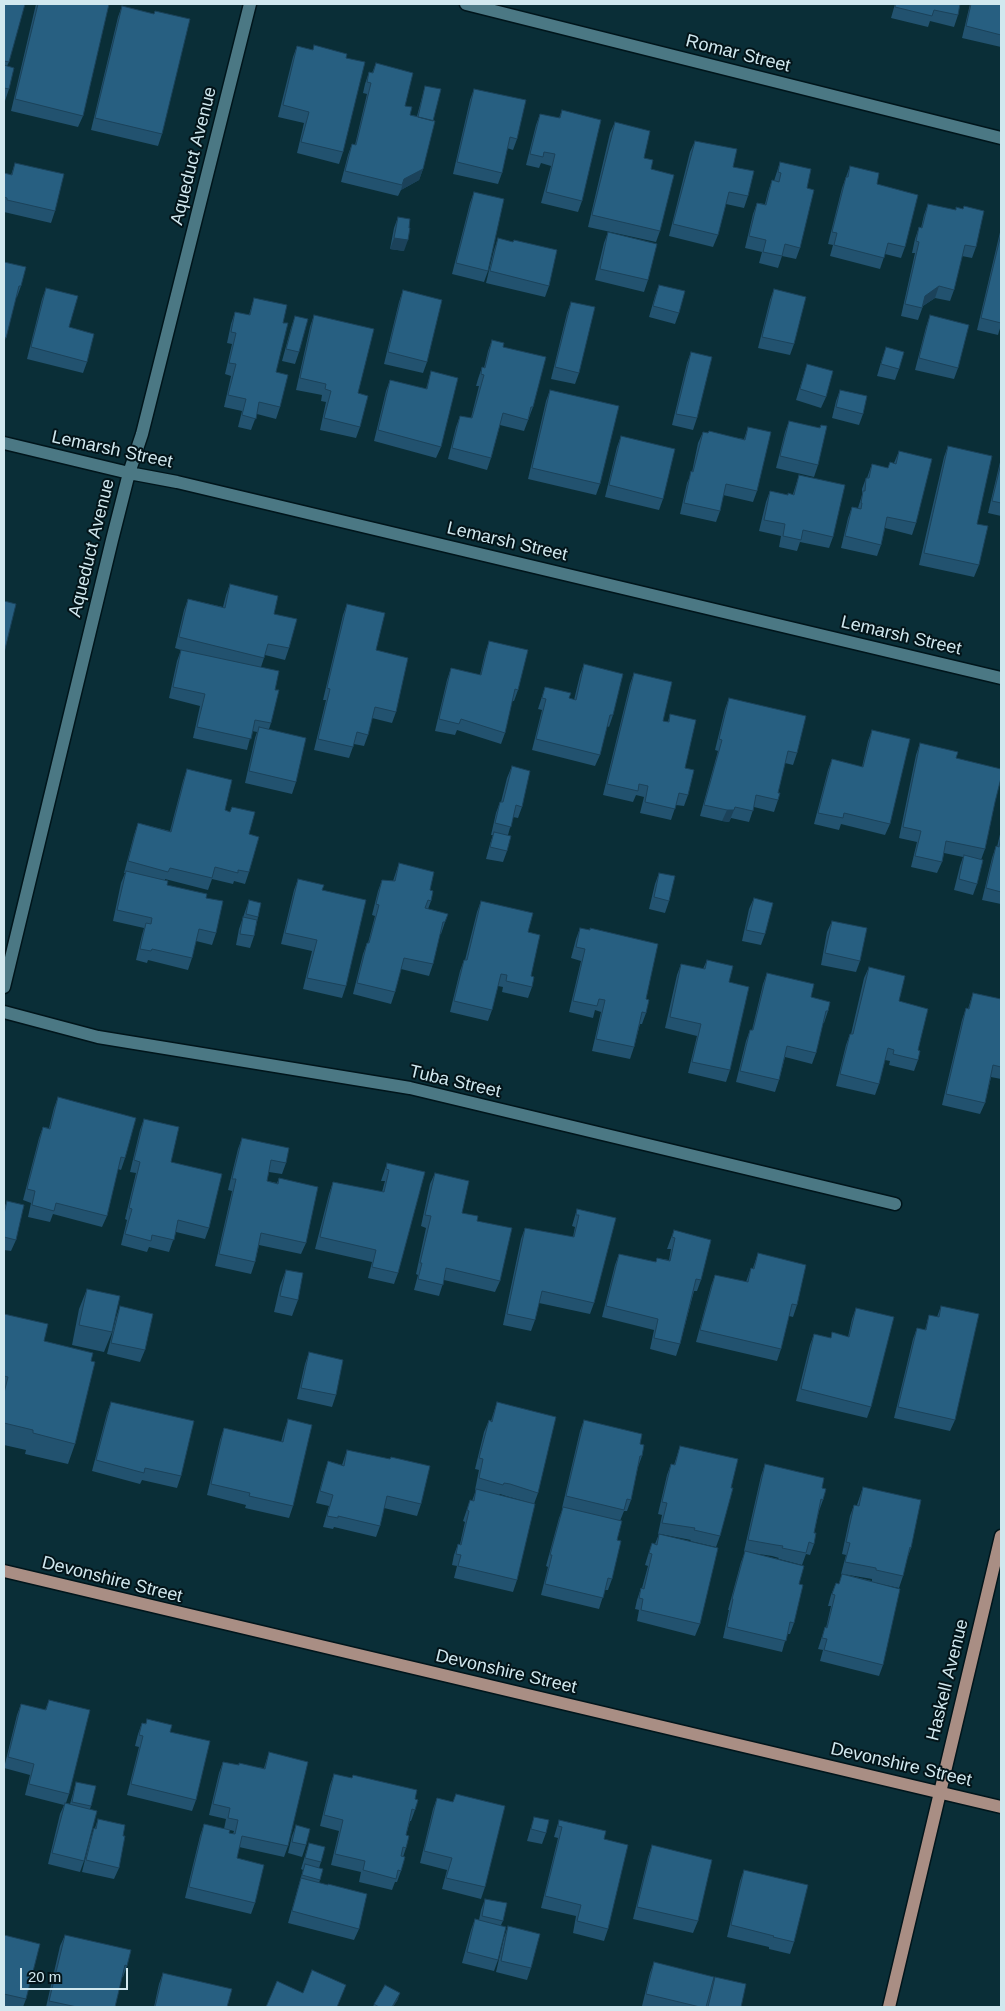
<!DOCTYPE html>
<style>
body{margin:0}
#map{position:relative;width:1005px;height:2011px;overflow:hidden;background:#0a2e37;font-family:Helvetica,sans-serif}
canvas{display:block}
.frame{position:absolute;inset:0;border:5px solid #d1e8ef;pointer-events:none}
.scale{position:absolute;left:20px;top:1968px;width:108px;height:22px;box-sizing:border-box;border:2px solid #d1e8ef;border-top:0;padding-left:6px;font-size:15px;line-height:18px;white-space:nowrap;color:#d1e8ef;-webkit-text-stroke:4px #031419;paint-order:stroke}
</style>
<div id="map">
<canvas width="1005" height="2011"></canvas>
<div class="frame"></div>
<div class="scale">20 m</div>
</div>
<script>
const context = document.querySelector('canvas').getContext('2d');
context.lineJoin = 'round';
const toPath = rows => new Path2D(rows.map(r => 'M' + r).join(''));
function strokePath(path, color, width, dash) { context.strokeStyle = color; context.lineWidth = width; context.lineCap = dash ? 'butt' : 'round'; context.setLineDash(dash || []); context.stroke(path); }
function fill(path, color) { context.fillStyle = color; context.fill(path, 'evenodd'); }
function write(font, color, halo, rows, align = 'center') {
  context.font = font + ' Helvetica,sans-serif'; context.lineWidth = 4; context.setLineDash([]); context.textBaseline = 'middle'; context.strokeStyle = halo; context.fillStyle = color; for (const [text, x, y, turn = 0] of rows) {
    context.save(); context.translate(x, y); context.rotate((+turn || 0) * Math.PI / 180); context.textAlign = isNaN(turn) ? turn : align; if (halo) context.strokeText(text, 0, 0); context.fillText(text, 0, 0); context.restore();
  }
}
const minor = toPath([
 [466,4,1001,138],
 [4,443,129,473,177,482,1001,678],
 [4,987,112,540,129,473,142,434,250,4],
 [4,1012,98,1037,410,1088,895,1204]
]);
const major = toPath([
 [4,1571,1001,1807],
 [889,2007,1001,1536]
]);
const wall = toPath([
 [4,4,9,62,7,66,9,89,5,101,4,100],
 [36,4,109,4,83,116,78,127,11,111],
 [895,4,960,4,958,15,954,27,930,21,928,27,891,18],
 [970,4,1001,4,1001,47,962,38],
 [122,6,154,14,162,134,158,146,91,130,118,17],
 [297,46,346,58,343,152,339,164,297,153,304,123,278,117,293,57],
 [376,63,405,106,410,115,417,116,425,86,433,121,423,169,419,180,401,190,398,196,341,182,348,155,352,144,355,145,367,94,363,93,365,84,369,72,372,73],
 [474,89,517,139,513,150,507,148,502,173,498,184,453,174,470,100],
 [562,110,582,201,578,212,541,203,551,166,541,163,539,168,526,165,536,125,540,114,559,118],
 [615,122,644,158,651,169,660,231,656,242,588,227,610,133],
 [695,141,733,167,748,196,744,208,726,204,718,235,713,247,669,236,690,152],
 [780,162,807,188,800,248,796,259,782,256,778,268,759,263,762,252,745,248,753,214,757,203,765,204,768,192,772,180,774,181],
 [15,163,55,211,51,223,4,212,4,173,11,175],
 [850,166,877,184,905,247,901,258,885,254,880,269,830,256,833,245,828,244,842,188],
 [474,192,488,271,484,282,452,274,470,203],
 [928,204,976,247,972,258,962,256,954,290,950,301,935,298,923,306,918,320,901,316,915,253,912,253,915,239,919,227,921,228,924,215],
 [398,217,404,251,390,249,394,228],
 [1001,228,1001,325,998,335,977,330],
 [608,232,648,280,644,292,595,280,604,243],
 [498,238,549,286,545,297,486,283,494,250],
 [4,262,21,286,17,297,16,297,4,344],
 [659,285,679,313,675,324,649,317,655,296],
 [46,288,69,327,87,362,83,373,27,359,42,299],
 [774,289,794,344,790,355,758,348,770,300],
 [403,290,427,362,423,373,384,364,399,302],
 [254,298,283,323,276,372,280,407,276,419,257,414,251,430,238,427,242,411,224,407,231,376,225,374,232,344,227,343,231,324,235,312,249,315],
 [571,302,579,373,575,384,551,379,567,313],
 [314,315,358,393,360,427,356,438,320,430,326,402,321,401,322,395,296,390,310,327],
 [930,315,958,368,954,379,915,370,926,327],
 [295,316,299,352,295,364,282,361,291,328],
 [492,340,503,347,533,407,524,431,500,425,491,458,487,470,448,459,456,427,460,416,471,418,479,386,476,386,478,379,482,367,484,368,488,351],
 [886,347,899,369,895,380,877,376,882,359],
 [691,352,697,418,693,430,672,425,687,363],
 [807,364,826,397,821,408,796,400],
 [431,371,441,447,436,458,374,441,386,391,390,380,426,389],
 [550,390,600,484,596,495,528,479,546,401],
 [840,390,863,414,859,425,832,418,836,401],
 [789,421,819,428,821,425,818,465,814,477,776,468,785,432],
 [748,427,757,491,753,502,723,495,720,511,716,522,680,514,687,483,692,472,698,443,703,432,744,439],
 [621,436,663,499,659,510,605,497,617,447],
 [948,446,977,524,979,565,974,577,919,565,944,457],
 [899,451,916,523,912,535,885,528,881,545,877,556,841,548,848,518,852,507,858,508,862,495,862,489,866,478,867,478,872,464,888,468,894,463],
 [1001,458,1001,516,988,513],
 [799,475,833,537,829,548,800,542,797,551,779,547,781,536,759,531,766,502,770,491,788,495,793,494],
 [230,584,274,614,289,648,285,660,265,655,261,667,275,690,271,723,269,729,296,782,292,794,245,783,255,738,257,732,252,731,247,750,193,738,200,706,169,698,177,661,181,650,175,648,184,610,188,599,223,607,226,595],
 [347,604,376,650,396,712,392,723,372,718,368,735,364,746,354,744,349,758,314,750,326,700,323,700,343,615],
 [489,641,518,690,514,701,512,701,505,733,501,744,457,730,455,735,435,731,447,680,451,668,480,675,485,653],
 [584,664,613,715,609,727,607,726,600,755,595,766,532,750,542,710,538,709,545,687,569,698,574,700,580,675],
 [634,673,663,721,668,722,670,714,685,768,688,795,684,806,676,805,671,820,640,813,644,797,636,795,633,802,603,795,630,684],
 [729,698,797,753,793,765,785,763,778,793,778,800,774,812,754,807,749,822,731,818,729,822,722,821,700,816,718,751,715,750,725,709],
 [872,730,890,824,885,835,841,824,839,830,814,824,828,770,832,759,862,767,868,741],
 [920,743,956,758,995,802,985,849,981,860,977,884,973,895,954,890,960,866,963,857,944,853,942,862,937,873,911,867,917,842,899,838,916,755],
 [512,766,522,807,518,818,513,817,508,835,507,851,503,862,486,859,490,844,493,835,491,835,496,813,500,802,501,802,507,778],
 [187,769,225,810,249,834,249,872,245,884,234,881,233,884,212,879,208,890,165,879,165,880,167,885,206,898,216,933,212,945,196,941,192,958,188,970,148,960,147,963,136,960,142,935,144,928,113,921,121,883,125,873,124,873,134,835,138,823,170,831,183,781],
 [1001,830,1001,904,982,900,992,858,996,846,997,847],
 [399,863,430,890,431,901,428,909,445,922,441,934,440,934,433,964,429,976,401,969,395,992,391,1004,353,994,363,954,367,943,368,943,375,916,372,915,378,891,382,880,393,881],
 [659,873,669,901,665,913,649,909,655,884],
 [298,879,322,890,346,986,342,998,303,989,312,951,281,944,294,890],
 [754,898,765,934,761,945,742,941,749,909],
 [249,900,258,917,254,936,250,948,236,945,239,929],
 [481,901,528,932,532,987,528,998,502,992,503,987,498,986,492,1010,488,1021,450,1012,460,971,464,960,465,960,477,912],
 [832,921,860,961,856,972,821,965,827,932],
 [580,928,646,999,646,1013,642,1024,640,1024,634,1047,630,1059,592,1051,601,1012,595,1010,593,1018,569,1012,581,961,571,958,576,939],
 [707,960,729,982,730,1070,726,1082,688,1073,697,1036,665,1028,677,975,681,964,703,969],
 [869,967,899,1001,918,1050,918,1060,914,1071,889,1065,890,1061,885,1060,879,1084,875,1095,836,1086,846,1045,850,1034,851,1034,864,978],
 [767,973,811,997,828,1011,824,1023,823,1023,816,1053,812,1064,785,1057,779,1080,775,1092,736,1082,746,1041,750,1030,752,1030,763,984],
 [973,993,1001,999,1001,1079,991,1077,985,1103,980,1114,942,1105,962,1020,966,1008,968,1009],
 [58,1097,125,1158,121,1170,118,1169,107,1216,102,1227,53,1214,50,1222,28,1217,31,1203,23,1200,39,1138,43,1127,49,1128,54,1108],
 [144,1119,171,1162,209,1228,205,1239,176,1232,169,1252,149,1247,147,1252,121,1245,127,1220,125,1219,136,1173,130,1172,140,1130],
 [242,1138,286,1163,282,1174,269,1172,267,1181,277,1183,279,1178,306,1243,301,1254,259,1245,255,1262,251,1274,215,1266,232,1191,228,1190,238,1149],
 [387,1163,425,1172,398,1273,394,1284,368,1278,372,1262,315,1249,329,1194,333,1182,382,1192,385,1181,381,1181],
 [435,1173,462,1213,477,1221,500,1281,495,1292,444,1280,439,1296,414,1290,418,1275,416,1274,426,1228,421,1226,430,1184],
 [7,1201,16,1240,11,1251,4,1250,4,1209],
 [577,1209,616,1218,594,1303,590,1314,539,1303,535,1320,531,1331,503,1325,521,1239,525,1228,573,1237,575,1227,572,1226],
 [674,1230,701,1280,697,1291,694,1291,680,1344,676,1356,650,1349,654,1330,602,1317,615,1265,619,1254,656,1262,657,1258,669,1260,671,1249,667,1249],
 [758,1253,797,1305,793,1317,789,1316,781,1349,777,1361,696,1342,711,1286,715,1275,746,1282,751,1268,753,1268],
 [286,1270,298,1300,292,1316,274,1312,280,1286],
 [87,1289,112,1332,104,1352,72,1345,79,1309],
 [120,1306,145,1350,140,1362,107,1354,116,1318],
 [941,1306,955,1420,950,1431,894,1418,913,1339,917,1328,925,1330,929,1315,937,1317],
 [856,1308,871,1407,867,1418,796,1401,810,1345,814,1334,831,1338,832,1332,848,1337,852,1319],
 [4,1315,44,1341,91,1361,75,1444,68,1464,25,1454,26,1450,4,1445],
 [309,1352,336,1395,332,1407,297,1399,305,1364],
 [111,1402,181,1476,177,1488,142,1480,140,1484,92,1471,107,1413],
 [497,1402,538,1493,534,1504,517,1580,513,1592,454,1578,457,1566,452,1565,454,1555,458,1544,460,1544,465,1522,463,1521,470,1500,472,1501,476,1490,475,1490,479,1470,475,1469,484,1432,489,1420,491,1421],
 [500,1494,506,1496,531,1503,499,1495],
 [288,1419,293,1506,289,1518,245,1508,246,1505,207,1495,220,1440,224,1428,281,1442,284,1431],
 [584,1420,640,1444,642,1456,638,1467,631,1500,627,1511,624,1511,620,1521,612,1579,608,1590,605,1590,599,1609,541,1595,548,1567,546,1566,559,1518,563,1508,562,1508,580,1431],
 [680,1446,731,1488,720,1536,716,1547,690,1541,691,1540,660,1534,700,1624,695,1636,637,1621,639,1610,635,1609,637,1600,641,1588,642,1588,648,1566,645,1565,648,1555,652,1543,655,1544,659,1534,658,1534,662,1515,658,1514,667,1475,671,1464,674,1465],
 [347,1450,421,1504,417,1516,384,1508,380,1526,376,1537,334,1527,333,1529,323,1527,329,1506,316,1503,324,1473,328,1461,342,1465],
 [765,1464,822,1488,823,1500,819,1511,814,1533,814,1544,810,1555,806,1554,802,1565,779,1559,799,1584,794,1623,790,1634,787,1634,782,1652,723,1638,729,1610,728,1610,741,1562,745,1552,744,1551,761,1476],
 [752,1553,772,1556,779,1558,778,1559],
 [863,1487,911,1548,907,1559,903,1576,899,1588,876,1583,883,1665,879,1676,820,1661,823,1650,818,1649,825,1627,826,1628,831,1606,828,1606,831,1595,836,1583,839,1584,842,1574,841,1574,846,1555,842,1554,850,1516,854,1505,857,1505],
 [843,1574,872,1579,872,1581],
 [49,1700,69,1794,66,1803,70,1804,76,1782,91,1806,90,1809,84,1861,80,1872,48,1864,60,1814,64,1805,25,1795,30,1775,4,1768,17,1715,21,1704,45,1710],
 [147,1719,170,1732,196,1800,192,1811,127,1795,139,1747,135,1746,138,1734,142,1723,146,1723],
 [269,1752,288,1846,284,1857,239,1847,237,1858,255,1903,251,1914,185,1898,200,1836,204,1824,224,1829,226,1819,209,1815,219,1773,223,1762,239,1765,264,1768],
 [230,1830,234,1831,233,1834,229,1833],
 [334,1774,415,1799,415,1810,411,1821,410,1821,406,1835,406,1848,403,1857,401,1871,397,1882,395,1882,392,1890,359,1882,361,1872,331,1865,339,1831,320,1826,330,1785],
 [456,1794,485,1887,481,1899,442,1889,447,1870,420,1863,433,1809,437,1798,453,1802],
 [534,1817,546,1833,542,1844,527,1841],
 [98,1819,123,1836,119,1868,114,1879,82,1872,90,1840,94,1828,95,1828],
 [559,1820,604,1839,608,1929,604,1941,573,1933,576,1916,541,1908,558,1838,554,1837],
 [296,1825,306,1845,302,1857,288,1853,292,1836],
 [309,1843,321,1862,319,1868,320,1880,319,1883,359,1929,354,1940,288,1923,303,1870,301,1869],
 [652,1845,698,1921,693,1933,633,1919,648,1857],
 [744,1870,794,1942,790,1954,769,1949,769,1947,727,1937,740,1881],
 [485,1899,503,1921,501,1925,498,1960,494,1971,462,1963,471,1930,475,1919,479,1920,481,1910],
 [508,1926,531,1968,527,1980,496,1972,504,1938],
 [4,1935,26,1999,23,2007,8,2007,4,2006],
 [65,1935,127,1966,123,1977,122,1977,115,2007,116,2007,46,2007,60,1946],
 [654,1962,711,1986,715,1977,741,2007,648,2007,642,2006,650,1973],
 [163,1973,227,2007,154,2007,159,1984],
 [398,1999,393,2007,373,2007,374,2004]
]);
const shadedWall = toPath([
 [423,169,419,180,401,190,404,179],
 [394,238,408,240,404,251,390,249],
 [939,286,935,298,921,307,925,296],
 [727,810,734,810,729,822,722,821],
 [400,1993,398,1999,393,2007,392,2007]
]);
const building = toPath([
 [4,4,25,4,9,62,4,61,4,4],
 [38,4,109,4,83,116,15,99,38,4],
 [896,4,960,4,958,15,934,10,932,16,895,7,896,4],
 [971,4,1001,4,1001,35,966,26,971,4],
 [122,6,154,14,155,11,190,19,162,134,95,118,122,6],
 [314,45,347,54,346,58,365,62,343,152,301,142,309,112,283,105,297,46,313,50,314,45],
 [376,63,413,73,405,106,412,107,410,115,435,121,423,169,404,179,402,185,345,171,352,144,356,145,371,83,367,82,369,72,373,73,376,63],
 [4,65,14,68,9,89,4,88,4,65],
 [425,86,441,89,433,121,418,117,425,86],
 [474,89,526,100,517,139,510,137,502,173,457,162,474,89],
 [562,110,601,120,582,201,546,192,555,154,544,152,543,157,530,154,540,114,560,118,562,110],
 [615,122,650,131,644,158,653,160,651,169,674,175,660,231,592,215,615,122],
 [695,141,737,149,733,167,754,171,748,196,729,192,718,235,673,224,695,141],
 [780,162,811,169,807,188,814,190,800,248,785,244,782,256,763,252,766,240,749,236,757,203,766,205,772,180,779,182,781,173,778,172,780,162],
 [15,163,64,174,55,211,7,200,7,198,4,197,4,173,12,175,15,163],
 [850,166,879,173,877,184,918,195,905,247,888,243,884,258,834,245,837,233,832,232,846,177,848,177,850,166],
 [474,192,504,199,488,271,456,263,474,192],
 [928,204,956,210,956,207,963,209,964,206,984,211,976,247,965,245,954,290,939,286,925,296,922,308,905,304,919,242,916,241,919,227,922,228,928,204],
 [398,217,410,219,409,228,410,228,408,240,394,238,398,217],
 [608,232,657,244,648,280,600,269,608,232],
 [1001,234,1001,323,981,318,1001,234],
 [498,238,513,242,514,240,557,250,549,286,490,271,498,238],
 [4,262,26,267,21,286,19,286,6,338,4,337,4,262],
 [659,285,685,291,679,313,653,306,659,285],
 [46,288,78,296,69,327,94,334,87,362,31,347,46,288],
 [774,289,806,297,794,344,762,337,774,289],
 [403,290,442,300,427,362,388,352,403,290],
 [254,298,287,305,283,323,288,323,276,372,288,375,280,407,259,402,256,419,242,415,246,399,228,395,236,364,229,363,236,333,231,332,235,312,250,315,254,298],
 [571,302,595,307,579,373,555,367,571,302],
 [314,315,374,329,358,393,368,396,360,427,324,418,331,391,325,389,326,384,300,378,314,315],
 [930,315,969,325,958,368,919,358,930,315],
 [295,316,308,319,299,352,286,349,295,316],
 [492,340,504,343,503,347,546,357,533,407,531,407,528,420,503,413,491,458,452,448,460,416,472,418,484,375,481,374,482,367,485,368,492,340],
 [886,347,904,352,899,369,881,364,886,347],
 [691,352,712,357,697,418,676,414,691,352],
 [807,364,833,371,826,397,800,389,807,364],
 [431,371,458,378,441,447,378,430,390,380,427,389,431,371],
 [550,390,619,406,600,484,532,468,550,390],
 [840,390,867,396,863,414,836,407,840,390],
 [789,421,820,428,821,425,827,426,818,465,780,456,789,421],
 [748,427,771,432,757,491,726,484,720,511,684,503,691,471,693,472,703,432,708,433,709,431,745,440,748,427],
 [621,436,675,449,663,499,609,485,621,436],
 [948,446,992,456,977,524,988,526,979,565,924,553,948,446],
 [899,451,932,459,916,523,887,517,881,545,845,536,852,507,861,509,862,503,861,503,863,491,865,491,866,478,869,478,872,464,888,468,890,462,896,464,899,451],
 [1001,463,1001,503,992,501,1001,463],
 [799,475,845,485,833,537,803,530,801,540,783,536,785,524,764,520,770,491,788,495,788,493,794,495,799,475],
 [230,584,278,596,274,614,297,619,289,648,268,644,264,658,179,637,188,599,225,608,230,584],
 [4,601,16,604,4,653,4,601],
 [347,604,385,613,376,650,408,658,396,712,375,707,368,735,357,732,353,747,318,739,330,689,327,688,347,604],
 [489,641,528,650,518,690,515,689,505,733,461,719,459,724,439,719,451,668,481,675,489,641],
 [181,650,279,671,275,690,279,690,271,723,255,720,251,739,197,727,205,694,173,687,181,650],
 [584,664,623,674,613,715,610,715,600,755,536,739,546,699,542,698,545,687,571,693,569,698,576,700,584,664],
 [634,673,672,682,663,721,669,722,670,714,696,720,685,768,694,770,688,795,679,793,675,809,645,802,648,786,639,784,638,791,607,784,634,673],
 [729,698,806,716,797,753,788,751,778,793,780,793,778,800,756,795,753,811,735,807,734,810,727,810,704,805,722,740,719,739,729,698],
 [259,727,306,738,296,782,249,771,259,727],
 [872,730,910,739,890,824,844,813,843,818,818,813,832,759,863,767,872,730],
 [920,743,958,752,956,758,1001,769,1001,778,995,802,985,849,946,841,942,862,915,856,921,831,903,827,920,743],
 [512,766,530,771,522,807,516,805,511,827,495,823,500,802,503,802,512,766],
 [187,769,232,780,225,810,230,812,232,807,255,812,249,834,259,837,249,872,238,870,238,873,215,867,212,878,170,868,168,872,128,861,138,823,171,832,187,769],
 [494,832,511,836,507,851,490,847,494,832],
 [1001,837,1001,892,986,888,996,846,999,847,1001,837],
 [964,855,983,860,977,884,959,879,964,855],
 [399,863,434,872,430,890,433,891,431,901,428,900,425,908,448,914,445,922,443,922,433,964,404,958,395,992,357,983,367,943,369,943,379,905,376,904,382,880,395,881,399,863],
 [126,871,168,881,167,885,207,894,206,898,223,901,216,933,199,929,192,958,152,949,151,951,140,949,146,923,151,924,152,918,117,910,126,871],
 [659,873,675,876,669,901,654,897,659,873],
 [298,879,324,885,322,890,366,900,346,986,307,978,317,940,285,933,298,879],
 [754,898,773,903,765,934,746,930,754,898],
 [249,900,261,903,258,917,246,914,249,900],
 [481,901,533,913,528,932,540,935,531,976,534,977,532,987,506,981,507,975,501,974,492,1010,454,1001,464,960,467,960,481,901],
 [243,917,257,920,254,936,240,934,243,917],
 [832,921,867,928,860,961,825,953,832,921],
 [580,928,590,930,590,928,658,944,646,999,649,1000,646,1013,642,1012,634,1047,596,1039,605,1000,599,999,597,1006,573,1001,585,949,576,947,580,928],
 [707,960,733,966,729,982,749,987,730,1070,692,1062,701,1024,670,1017,681,964,705,969,707,960],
 [869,967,905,976,899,1001,928,1009,918,1050,920,1051,918,1060,893,1054,894,1050,888,1048,879,1084,840,1074,850,1034,853,1034,869,967],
 [767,973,814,984,811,997,830,1002,828,1011,826,1011,816,1053,787,1046,779,1080,740,1071,750,1030,753,1030,767,973],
 [973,993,1001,999,1001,1067,993,1065,985,1103,946,1094,966,1008,969,1009,973,993],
 [58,1097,136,1118,125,1158,121,1157,107,1216,56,1203,54,1211,32,1205,35,1191,27,1189,43,1127,50,1129,58,1097],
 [144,1119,179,1127,171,1162,222,1174,209,1228,178,1220,174,1240,152,1235,151,1241,125,1234,132,1209,129,1208,140,1162,134,1160,144,1119],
 [242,1138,289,1148,286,1163,271,1160,267,1181,278,1184,279,1178,318,1187,306,1243,261,1233,255,1262,219,1254,236,1179,232,1179,242,1138],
 [387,1163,425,1172,398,1273,372,1267,376,1250,320,1237,333,1182,384,1192,389,1170,386,1169,387,1163],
 [435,1173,469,1181,462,1213,478,1216,477,1221,512,1228,500,1281,446,1268,443,1285,418,1279,422,1263,420,1263,431,1216,425,1215,435,1173],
 [7,1201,24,1205,16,1240,4,1237,4,1214,7,1201],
 [577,1209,616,1218,594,1303,542,1291,535,1320,507,1314,525,1228,574,1237,579,1215,576,1215,577,1209],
 [674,1230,711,1240,701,1280,696,1279,680,1344,654,1338,658,1319,606,1306,619,1254,656,1262,657,1258,670,1261,675,1238,672,1237,674,1230],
 [758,1253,806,1265,797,1305,792,1304,781,1349,700,1330,715,1275,748,1282,751,1268,754,1269,758,1253],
 [286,1270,303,1273,298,1300,280,1296,286,1270],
 [87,1289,120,1296,112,1332,79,1325,87,1289],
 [120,1306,153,1314,145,1350,111,1343,120,1306],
 [941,1306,979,1314,955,1420,898,1407,917,1328,926,1330,929,1315,939,1317,941,1306],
 [856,1308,894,1317,871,1407,801,1389,814,1334,831,1338,832,1332,849,1337,856,1308],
 [4,1314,48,1324,44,1341,93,1353,91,1361,95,1362,75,1444,33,1433,33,1430,4,1423,4,1393,8,1377,4,1376,4,1314],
 [309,1352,343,1360,336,1395,301,1388,309,1352],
 [111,1402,194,1421,181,1476,145,1468,144,1473,96,1460,111,1402],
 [497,1402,556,1417,538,1493,510,1484,504,1483,503,1485,479,1478,483,1459,479,1458,489,1420,492,1422,497,1402],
 [288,1419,312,1425,293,1506,249,1496,250,1493,211,1484,224,1428,283,1442,288,1419],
 [584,1420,642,1434,640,1444,644,1445,642,1456,640,1456,631,1500,627,1499,624,1510,566,1496,584,1420],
 [680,1446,738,1459,731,1488,733,1488,720,1536,694,1530,695,1528,662,1523,667,1503,662,1502,671,1464,675,1465,680,1446],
 [347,1450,390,1459,391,1457,430,1466,421,1504,387,1496,380,1526,338,1516,338,1518,327,1516,333,1495,320,1491,328,1461,344,1466,347,1450],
 [765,1464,824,1478,822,1488,826,1489,823,1500,821,1499,814,1533,816,1533,814,1544,809,1542,806,1553,782,1548,783,1546,776,1545,748,1540,765,1464],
 [863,1487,921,1500,911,1548,910,1547,903,1576,876,1570,876,1568,845,1562,850,1543,846,1542,854,1505,859,1506,863,1487],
 [476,1489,535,1504,517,1580,458,1566,461,1555,456,1554,458,1544,461,1545,469,1511,467,1510,470,1500,474,1501,476,1489],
 [563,1507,622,1521,617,1540,621,1541,612,1579,608,1578,603,1598,545,1584,552,1555,550,1555,563,1507],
 [659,1534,718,1548,700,1624,641,1610,643,1599,639,1598,641,1588,644,1589,652,1554,649,1553,652,1543,657,1545,659,1534],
 [745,1551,804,1566,799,1584,803,1585,794,1623,790,1622,786,1641,727,1627,733,1599,732,1599,745,1551],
 [842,1574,900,1589,883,1665,824,1650,827,1639,822,1638,825,1627,827,1628,835,1595,832,1594,836,1583,839,1584,842,1574],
 [49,1700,90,1710,69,1794,29,1784,34,1764,8,1757,21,1704,46,1710,49,1700],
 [147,1719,172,1725,170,1732,210,1741,196,1800,131,1784,143,1736,139,1735,142,1723,146,1724,147,1719],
 [269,1752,308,1762,288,1846,242,1836,237,1858,264,1865,255,1903,189,1887,204,1824,230,1830,229,1833,235,1834,238,1820,228,1818,230,1808,213,1804,223,1762,239,1765,239,1763,265,1769,269,1752],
 [334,1774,352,1778,353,1775,417,1790,415,1799,418,1800,415,1810,412,1809,406,1835,409,1836,406,1848,403,1847,401,1856,405,1857,401,1871,398,1870,396,1879,363,1870,365,1861,335,1854,343,1820,324,1815,334,1774],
 [76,1782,96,1786,91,1806,72,1802,76,1782],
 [456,1794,505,1806,485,1887,446,1878,452,1858,424,1851,437,1798,453,1802,456,1794],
 [65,1803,97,1811,84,1861,52,1853,65,1803],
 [534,1817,549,1820,546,1833,531,1829,534,1817],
 [98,1819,125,1825,123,1836,125,1836,119,1868,86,1860,94,1828,96,1829,98,1819],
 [559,1820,606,1831,604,1839,628,1845,608,1929,577,1921,581,1905,545,1896,562,1827,558,1826,559,1820],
 [296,1825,310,1829,306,1845,292,1842,296,1825],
 [309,1843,325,1847,321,1862,305,1858,309,1843],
 [652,1845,712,1860,698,1921,637,1907,652,1845],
 [305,1864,323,1869,320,1880,302,1875,305,1864],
 [744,1870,808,1885,794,1942,773,1937,774,1936,731,1925,744,1870],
 [301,1878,328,1885,328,1884,367,1894,359,1929,292,1911,301,1878],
 [485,1899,507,1903,503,1921,482,1916,485,1899],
 [475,1919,506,1927,498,1960,467,1952,475,1919],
 [508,1926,540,1934,531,1968,501,1961,508,1926],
 [4,1935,40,1944,26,1999,4,1994,4,1935],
 [65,1935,131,1950,127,1966,125,1965,115,2007,116,2007,77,2007,49,2001,65,1935],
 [654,1962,714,1977,706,2007,700,2007,646,1994,654,1962],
 [312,1970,346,1985,337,2007,266,2007,277,1981,303,1993,312,1970],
 [163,1973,232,1989,227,2007,155,2007,163,1973],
 [715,1977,746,1984,741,2007,708,2007,715,1977],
 [385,1985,400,1993,392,2007,379,2007,374,2004,385,1985]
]);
const streetNames = [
 ["Romar Street",738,54,14],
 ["Aqueduct Avenue",194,156,-76],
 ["Lemarsh Street",112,450,12],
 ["Lemarsh Street",507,542,13],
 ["Aqueduct Avenue",92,548,-76],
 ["Lemarsh Street",901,636,13],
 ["Tuba Street",455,1082,13],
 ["Devonshire Street",112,1580,14],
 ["Devonshire Street",506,1672,13],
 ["Haskell Avenue",948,1680,-76],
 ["Devonshire Street",901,1765,13]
];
strokePath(minor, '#00151b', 15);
strokePath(major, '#00151b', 15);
strokePath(minor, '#4b7884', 12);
strokePath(major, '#a98e84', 12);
fill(wall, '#22526f');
fill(shadedWall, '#1b425a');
fill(building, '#275f81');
strokePath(building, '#1b425a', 1);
write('18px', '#d1e8ef', '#031419', streetNames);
</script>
